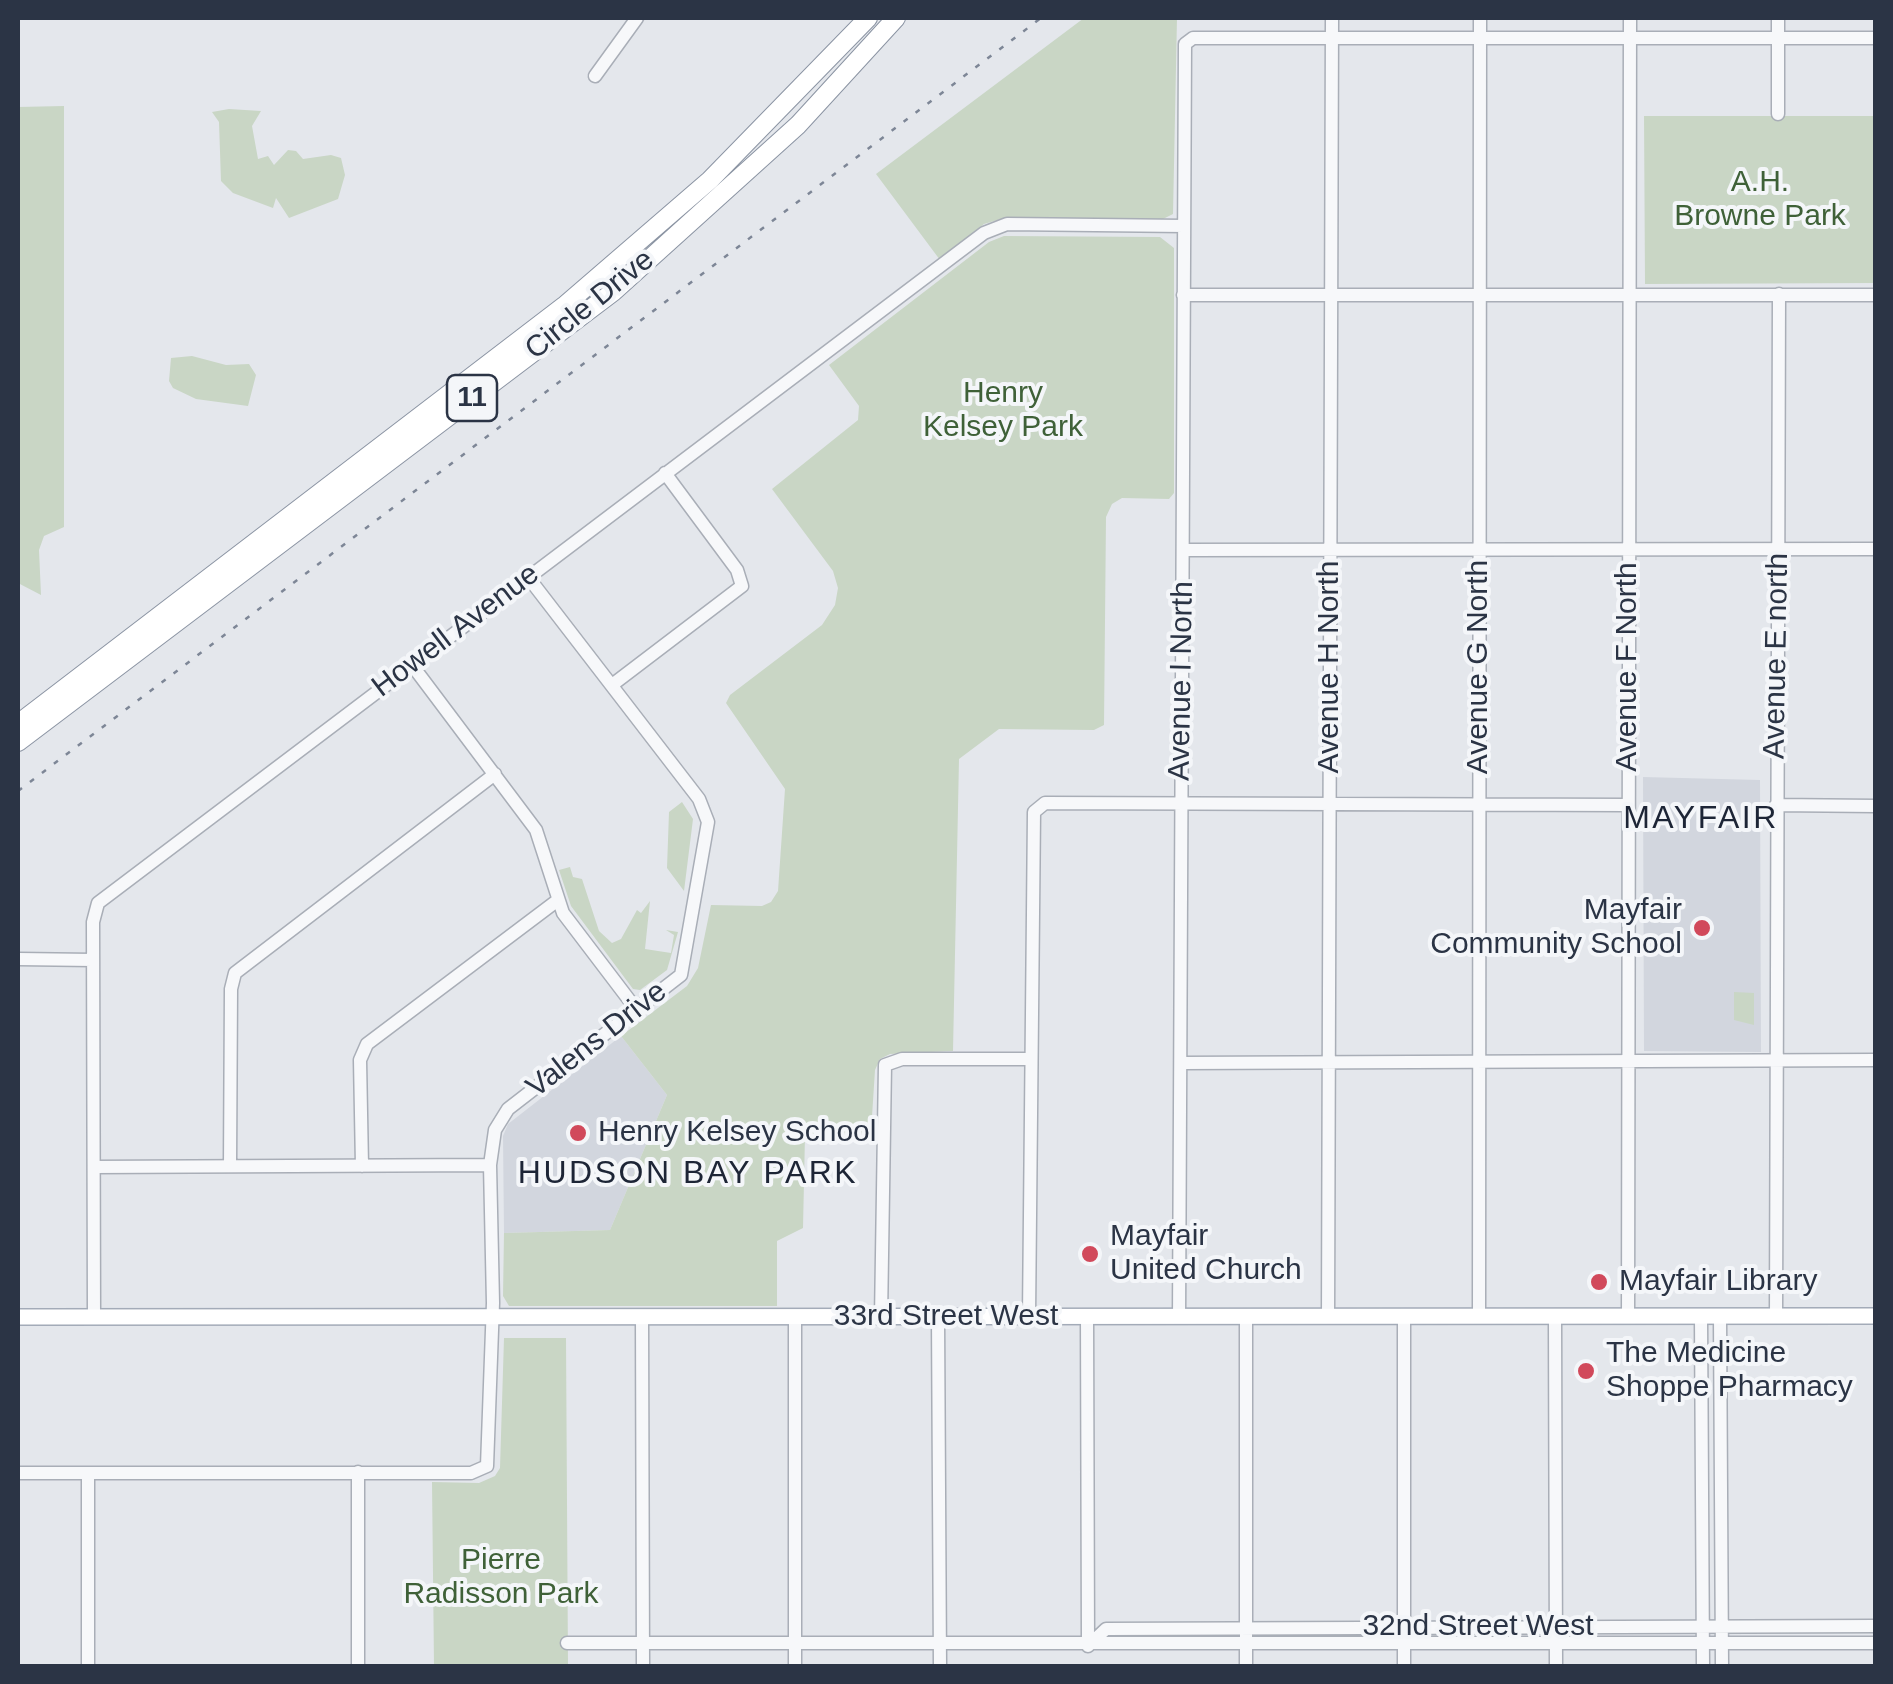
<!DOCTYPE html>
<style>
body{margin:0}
#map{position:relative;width:1893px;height:1684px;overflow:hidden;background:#e4e7ec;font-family:Arial,sans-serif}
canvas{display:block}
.frame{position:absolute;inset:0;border:20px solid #2b3445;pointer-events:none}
</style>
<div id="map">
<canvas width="1893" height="1684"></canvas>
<div class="frame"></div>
</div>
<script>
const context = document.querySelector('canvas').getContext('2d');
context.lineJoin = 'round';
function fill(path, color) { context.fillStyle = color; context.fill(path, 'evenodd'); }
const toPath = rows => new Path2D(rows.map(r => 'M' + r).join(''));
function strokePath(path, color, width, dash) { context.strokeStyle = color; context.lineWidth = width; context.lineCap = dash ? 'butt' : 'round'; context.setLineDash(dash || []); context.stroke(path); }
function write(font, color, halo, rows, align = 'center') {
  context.font = font + ' Arial,sans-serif'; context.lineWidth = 8; context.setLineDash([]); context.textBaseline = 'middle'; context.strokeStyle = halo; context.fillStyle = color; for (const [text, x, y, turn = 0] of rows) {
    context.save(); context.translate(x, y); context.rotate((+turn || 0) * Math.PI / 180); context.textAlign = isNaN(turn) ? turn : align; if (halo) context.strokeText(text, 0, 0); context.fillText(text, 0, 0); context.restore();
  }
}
const built = toPath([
 [1643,777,1760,780,1761,1052,1644,1051],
 [621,1036,667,1095,610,1230,504,1233,503,1136,508,1124]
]);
const green = toPath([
 [1084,18,1177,18,1173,214,1163,219,1001,219,984,224,940,260,876,174],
 [64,106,64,527,44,536,39,550,41,595,18,583,18,107],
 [229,109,261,111,252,126,258,159,268,156,274,165,288,150,296,151,303,159,331,155,341,158,345,175,338,199,289,218,276,198,273,208,233,193,221,181,219,122,212,112],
 [1644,116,1875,116,1875,283,1645,284],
 [1004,236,1160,237,1174,248,1174,493,1169,499,1122,498,1112,504,1106,517,1104,725,1094,730,999,729,959,759,953,1051,890,1054,880,1059,875,1070,871,1132,805,1135,803,1228,777,1241,777,1306,509,1306,503,1296,504,1233,610,1230,667,1095,621,1036,687,986,698,968,711,905,762,906,771,902,778,891,785,789,726,703,730,695,822,625,835,605,838,588,833,571,772,489,858,420,859,406,829,365,989,242],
 [192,356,226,365,249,364,256,375,248,406,196,399,173,388,169,381,171,358],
 [682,802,693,819,684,891,667,868,669,812],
 [570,867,573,877,582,879,599,931,612,943,621,939,637,910,641,913,650,901,645,949,671,953,674,935,666,930,678,932,667,970,640,990,633,989,571,906,559,870],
 [1734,992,1754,993,1754,1025,1734,1020],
 [504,1338,566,1338,568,1666,434,1666,432,1482,479,1483,495,1476,500,1468]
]);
const minor = toPath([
 [595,76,637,18],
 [1778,114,1778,18],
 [1183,295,1876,295],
 [1183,550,1876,549],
 [412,665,536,830,563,913,636,1009],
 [612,685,742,586,737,570,665,473],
 [1776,805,1876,806],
 [18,959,93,960],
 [1182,1063,1876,1060],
 [230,1166,231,989,235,973,495,774],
 [362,1166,360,1060,367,1044,558,900],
 [94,1167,490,1165],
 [1029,1316,1034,812,1045,803,1628,805],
 [1087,1316,1088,1646],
 [94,1317,93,922,98,903,984,233,1007,224,1184,226],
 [642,1317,643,1666],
 [938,1317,940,1666],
 [1179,1317,1185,44,1193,38,1876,38],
 [1328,1317,1332,18],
 [1404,1317,1404,1666],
 [1479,1317,1480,18],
 [1555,1317,1556,1666],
 [1628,1317,1630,18],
 [1701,1317,1703,1666],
 [1720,1317,1722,1666],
 [1776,1317,1779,294],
 [881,1318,885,1065,902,1059,1030,1059],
 [18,1473,471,1473,487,1466,493,1303,490,1165,495,1130,508,1109,681,975,708,822,699,799,528,577],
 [567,1643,1876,1643],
 [1088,1646,1106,1629,1876,1626],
 [88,1666,88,1473],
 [358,1666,358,1472],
 [795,1666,795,1318],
 [1246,1666,1246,1317]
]);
const major = toPath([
 [18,1317,1876,1316]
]);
const highway = toPath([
 [18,724,564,306,710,180,868,18],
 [18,742,613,292,798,125,896,18]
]);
const rail = toPath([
 [18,791,1041,18]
]);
const markers = [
 [1702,928,10,"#d1495b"],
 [578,1133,10,"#d1495b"],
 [1090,1254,10,"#d1495b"],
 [1599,1282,10,"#d1495b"],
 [1586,1371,10,"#d1495b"]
];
const shields = [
 [472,398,50]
];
const shieldNames = [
 ["11",472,398]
];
const parkNames = [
 ["A.H.",1760,183],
 ["Browne Park",1760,217],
 ["Henry",1003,394],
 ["Kelsey Park",1003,428],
 ["Pierre",501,1561],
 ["Radisson Park",501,1595]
];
const streetNames = [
 ["Circle Drive",590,305,-39],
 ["Howell Avenue",456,631,-37],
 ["Avenue E north",1777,656,-89],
 ["Avenue H North",1330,667,-90],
 ["Avenue G North",1479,667,-90],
 ["Avenue F North",1628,667,-90],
 ["Avenue I North",1182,681,-89],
 ["Valens Drive",597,1040,-38],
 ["33rd Street West",946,1317],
 ["32nd Street West",1478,1627]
];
const poiNames = [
 ["Mayfair",1682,911,"right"],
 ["Community School",1682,945,"right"],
 ["Henry Kelsey School",598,1133],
 ["Mayfair",1110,1237],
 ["United Church",1110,1271],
 ["Mayfair Library",1619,1282],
 ["The Medicine",1606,1354],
 ["Shoppe Pharmacy",1606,1388]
];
const neighbourhoodNames = [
 ["MAYFAIR",1701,819],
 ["HUDSON BAY PARK",688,1174]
];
fill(built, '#d2d6de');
fill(green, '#c9d6c5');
strokePath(minor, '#a9aeb7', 15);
strokePath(major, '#a3abb8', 18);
strokePath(highway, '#8b94a3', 20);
strokePath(minor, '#f7f8fa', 12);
strokePath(major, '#fff', 15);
strokePath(highway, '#fff', 18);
strokePath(rail, '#7d8696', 2.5, [5, 10]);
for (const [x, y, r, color] of markers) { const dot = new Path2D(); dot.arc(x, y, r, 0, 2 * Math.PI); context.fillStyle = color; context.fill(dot); strokePath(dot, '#f4f6f9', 4); }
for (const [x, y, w] of shields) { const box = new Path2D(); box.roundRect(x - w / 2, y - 23, w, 46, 8); context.fillStyle = '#f4f6f9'; context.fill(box); strokePath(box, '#2b3445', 2.5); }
write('bold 28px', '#2b3445', null, shieldNames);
write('30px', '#3f6138', '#f4f6f9', parkNames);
write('30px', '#2b3445', '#f4f6f9', streetNames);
write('30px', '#2b3445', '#f4f6f9', poiNames, 'left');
context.letterSpacing = '2.5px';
write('32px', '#1d2536', '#f4f6f9', neighbourhoodNames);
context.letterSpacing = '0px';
</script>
